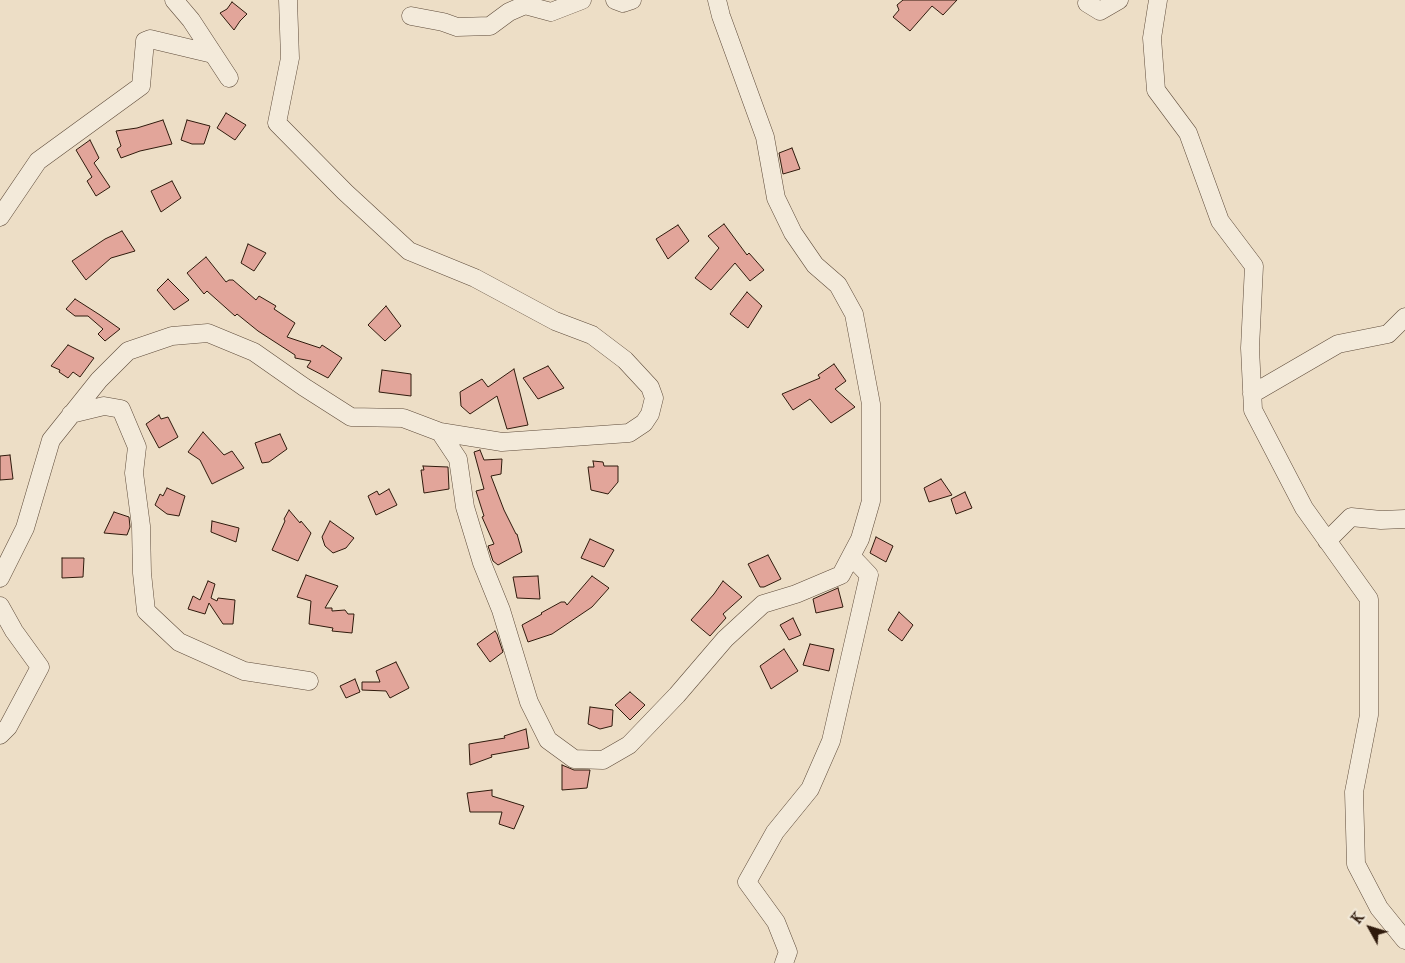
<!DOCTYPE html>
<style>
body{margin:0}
#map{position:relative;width:1405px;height:963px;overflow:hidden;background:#eddec6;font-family:"IM FELL Great Primer",serif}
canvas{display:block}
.north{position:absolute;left:1345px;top:903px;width:50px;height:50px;-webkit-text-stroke:4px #f3eada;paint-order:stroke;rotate:309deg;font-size:14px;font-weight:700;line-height:20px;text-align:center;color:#2f1a0c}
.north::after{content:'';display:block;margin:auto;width:18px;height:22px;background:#2f1a0c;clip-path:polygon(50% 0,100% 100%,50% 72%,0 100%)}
</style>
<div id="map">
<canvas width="1405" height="963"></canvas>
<div class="north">K</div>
</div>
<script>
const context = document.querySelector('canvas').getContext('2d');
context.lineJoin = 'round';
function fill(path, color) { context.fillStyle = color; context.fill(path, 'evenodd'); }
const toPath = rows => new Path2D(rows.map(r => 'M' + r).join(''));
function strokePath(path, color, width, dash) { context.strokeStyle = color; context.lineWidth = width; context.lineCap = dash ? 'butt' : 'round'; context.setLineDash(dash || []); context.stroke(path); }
const building = toPath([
 [903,0,957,0,943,15,932,6,910,31,893,17,899,10,897,5,903,0],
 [232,2,247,14,240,21,234,30,220,13,227,9,232,2],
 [226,113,246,125,235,140,217,128,226,113],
 [163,120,172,144,140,151,121,158,117,149,121,146,116,131,137,128,163,120],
 [187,120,210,126,204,144,192,144,181,140,187,120],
 [90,140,99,158,94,163,110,187,96,196,87,181,92,177,76,150,90,140],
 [792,148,800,169,783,174,779,153,792,148],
 [172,181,181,198,161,212,151,191,172,181],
 [724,224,747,255,749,253,764,270,750,281,735,263,711,290,695,278,719,248,708,236,724,224],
 [678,225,689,241,668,259,656,239,678,225],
 [122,231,135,251,111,258,86,280,72,261,105,239,122,231],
 [248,244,266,253,254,271,241,263,248,244],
 [206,257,226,282,229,280,233,280,256,300,259,296,276,306,274,309,295,323,287,337,320,348,322,345,342,358,328,378,307,367,311,361,295,358,295,355,258,331,237,314,235,316,207,291,204,294,187,273,206,257],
 [168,279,189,300,174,310,157,290,168,279],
 [747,292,762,306,748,328,730,314,747,292],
 [75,299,100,315,120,329,105,341,98,334,103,329,88,316,75,316,66,309,75,299],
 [386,306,401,326,385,341,368,325,386,306],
 [68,345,94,358,80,377,73,372,68,378,59,372,60,370,51,366,68,345],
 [834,364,846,381,835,389,855,407,831,423,810,399,793,410,782,394,820,378,818,375,834,364],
 [548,366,564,388,538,399,523,378,548,366],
 [514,369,528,425,507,429,497,396,470,414,461,406,460,392,482,379,488,387,514,369],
 [382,370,411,374,411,396,379,392,382,370],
 [159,415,161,419,168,417,178,437,159,448,146,424,159,415],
 [203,432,224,455,232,451,244,468,212,484,200,460,188,452,203,432],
 [280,434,287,449,269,462,262,463,255,443,280,434],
 [480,450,484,460,502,459,501,474,491,476,504,510,516,534,517,534,522,552,498,565,493,561,488,546,494,544,482,517,484,516,476,491,484,489,474,452,480,450],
 [10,455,13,479,0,480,0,456,10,455],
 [593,461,603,462,604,466,618,466,618,482,608,494,591,490,588,467,594,467,593,461],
 [423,466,448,467,449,489,424,493,421,470,424,470,423,466],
 [941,479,952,495,929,502,924,488,941,479],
 [167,488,185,496,179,516,167,514,155,505,160,494,163,496,167,488],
 [389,489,397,505,376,515,368,496,377,491,379,495,389,489],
 [965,492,972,508,956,514,951,499,965,492],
 [289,510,300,523,301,521,311,533,298,561,272,550,285,521,284,519,289,510],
 [114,512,129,517,130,527,127,535,104,533,114,512],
 [212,521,239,528,236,542,211,532,212,521],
 [330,521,354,538,346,548,333,553,325,546,322,537,330,521],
 [876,537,893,546,886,562,870,553,876,537],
 [590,539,614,550,604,567,581,558,590,539],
 [768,555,781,579,764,587,760,587,748,564,768,555],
 [62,558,84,558,83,577,62,578,62,558],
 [306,575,338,586,325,608,332,608,332,611,345,610,348,614,354,614,352,633,332,631,333,628,309,624,311,601,297,597,306,575],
 [538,576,540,599,517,598,513,577,538,576],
 [592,576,609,588,592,607,552,634,528,642,522,625,542,614,541,613,561,602,565,602,567,605,592,576],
 [208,581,215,584,211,598,217,601,218,598,235,600,233,624,223,624,209,603,205,614,188,609,193,596,200,600,208,581],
 [723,581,742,597,723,614,726,618,710,636,691,620,714,594,723,581],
 [838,588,843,607,816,613,813,599,838,588],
 [899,612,913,625,902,641,888,630,899,612],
 [793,618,801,635,789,640,780,625,793,618],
 [495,631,497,634,503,652,490,662,477,644,495,631],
 [810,644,834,649,829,671,803,665,810,644],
 [784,649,798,671,771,689,760,666,784,649],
 [396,662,409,688,390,698,386,691,362,690,362,682,380,682,376,671,396,662],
 [355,679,360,692,346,698,340,686,355,679],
 [630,692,645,705,630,720,615,705,630,692],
 [590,707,613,710,612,726,600,729,588,724,590,707],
 [526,729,529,748,491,755,492,757,470,765,469,744,505,738,504,736,526,729],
 [562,765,574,770,590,770,587,788,562,790,562,765],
 [492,790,492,796,524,806,514,829,499,824,502,812,470,812,467,793,492,790]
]);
const minor = toPath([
 [174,0,191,20,229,78],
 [288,0,290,58,277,123,345,192,409,251,475,278,555,321,592,335,625,360,650,387,654,398,650,414,644,423,629,433,502,442,440,432],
 [615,0,623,3,632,0],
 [1088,0,1087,3,1100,11,1119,0],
 [1158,0,1152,38,1156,90,1188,133,1220,221,1254,266,1250,348,1253,410,1304,508,1369,599,1369,715,1354,792,1356,864,1379,908,1405,940],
 [411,16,443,22,457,27,490,26,509,12,525,5,551,12,582,0],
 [0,217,38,161,141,86,145,41,150,39,213,54],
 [1252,394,1338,344,1388,334,1405,317],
 [71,414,104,406,121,409,137,447,134,473,141,526,142,573,146,611,179,642,244,671,309,681],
 [1327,541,1351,517,1381,520,1405,519],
 [0,578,25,528,51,440,99,380,128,351,172,336,208,333,254,352,304,387,351,417,403,418,440,432,458,459,465,507,482,563,501,610,529,702,548,740,574,759,603,760,629,745,677,695,725,639,763,604,796,594,841,575,860,539,871,501,871,404,854,314,838,285,815,265,793,233,776,198,765,137,721,16,717,0],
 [0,606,14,631,40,667,8,727,0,735],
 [784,963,788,952,776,922,747,882,775,832,810,789,831,741,869,575,851,556]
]);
fill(building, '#e2a59a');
strokePath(building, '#2f1a0c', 1);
strokePath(minor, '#5e4b3a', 19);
strokePath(minor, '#f3eada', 18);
</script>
